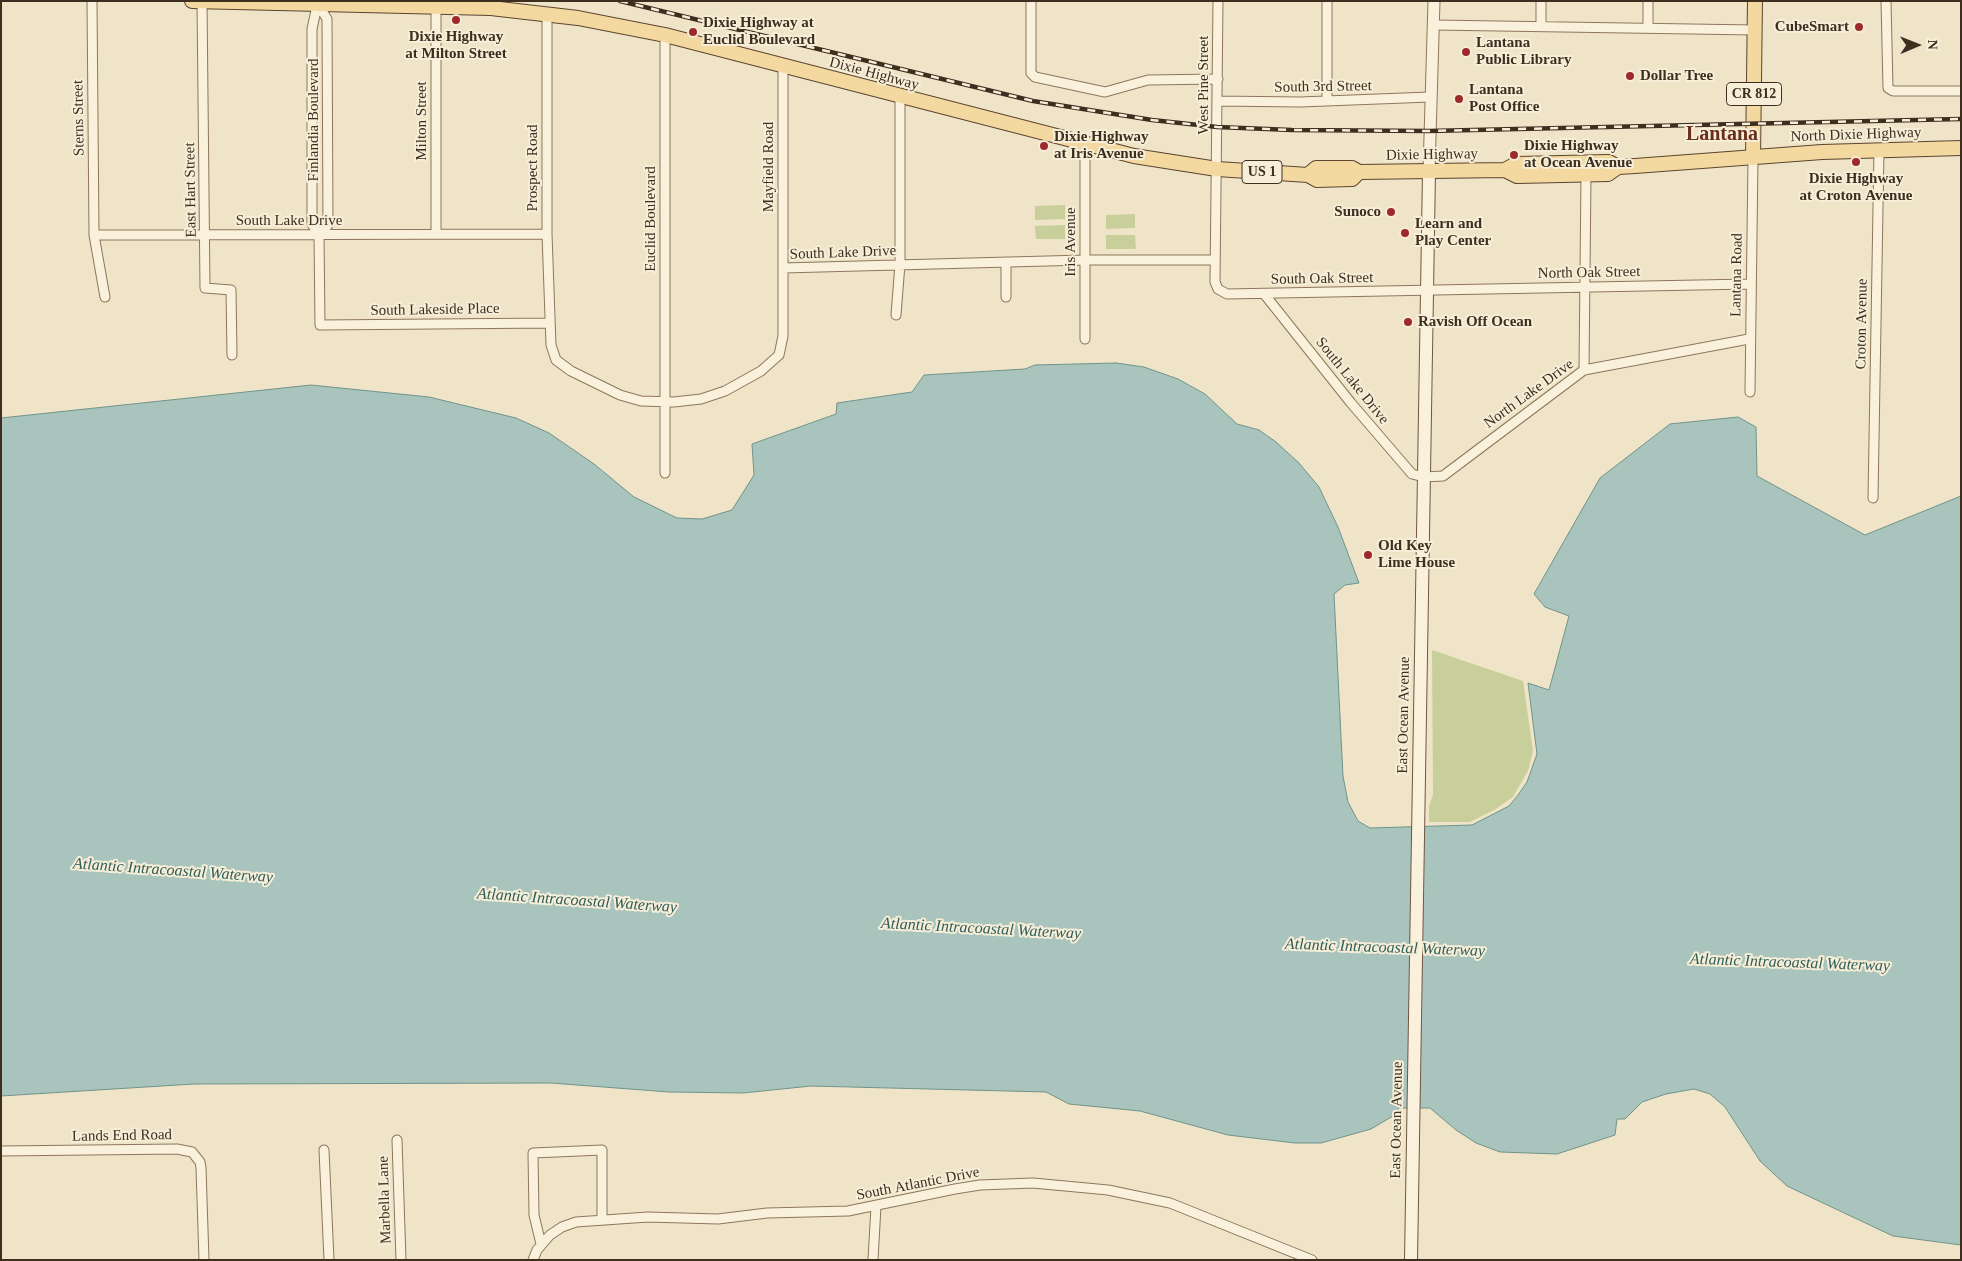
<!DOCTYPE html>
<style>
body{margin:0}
#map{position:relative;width:1962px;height:1261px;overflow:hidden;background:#f0e4c8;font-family:Georgia,serif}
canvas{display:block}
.frame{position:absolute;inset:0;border:2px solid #3d2e20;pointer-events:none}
.north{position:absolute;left:1892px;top:20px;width:50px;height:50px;-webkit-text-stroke:4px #f7eed8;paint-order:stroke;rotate:89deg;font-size:14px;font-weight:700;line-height:20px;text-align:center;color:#3d2e20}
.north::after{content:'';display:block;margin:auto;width:18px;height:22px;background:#3d2e20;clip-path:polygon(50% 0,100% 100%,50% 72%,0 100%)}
</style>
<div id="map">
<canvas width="1962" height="1261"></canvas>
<div class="frame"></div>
<div class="north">N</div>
</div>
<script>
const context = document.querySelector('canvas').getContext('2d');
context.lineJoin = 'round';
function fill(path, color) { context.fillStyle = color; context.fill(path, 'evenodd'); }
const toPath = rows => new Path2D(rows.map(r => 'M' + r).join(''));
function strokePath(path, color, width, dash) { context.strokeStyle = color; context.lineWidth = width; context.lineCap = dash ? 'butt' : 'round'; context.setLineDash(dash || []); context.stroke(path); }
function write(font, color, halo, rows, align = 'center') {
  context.font = font + ' Georgia,serif'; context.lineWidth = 4; context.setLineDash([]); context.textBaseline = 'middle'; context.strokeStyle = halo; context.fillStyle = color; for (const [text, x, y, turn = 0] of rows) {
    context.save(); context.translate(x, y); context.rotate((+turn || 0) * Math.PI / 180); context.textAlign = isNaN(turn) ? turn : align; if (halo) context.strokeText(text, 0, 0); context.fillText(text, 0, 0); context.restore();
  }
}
const green = toPath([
 [1065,205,1065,219,1035,220,1035,206],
 [1135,214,1135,228,1106,229,1106,215],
 [1065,225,1065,239,1036,239,1035,226],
 [1106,235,1135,235,1136,249,1106,249],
 [1432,650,1523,681,1533,751,1528,771,1513,797,1494,810,1470,822,1429,822,1429,806,1433,795]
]);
const water = toPath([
 [1116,363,1144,367,1178,379,1205,394,1237,424,1259,430,1276,442,1299,463,1319,487,1338,527,1359,583,1345,585,1334,594,1341,737,1343,776,1348,802,1358,821,1370,828,1472,825,1509,806,1518,795,1527,782,1537,754,1528,683,1549,690,1569,616,1545,607,1534,594,1600,478,1670,424,1738,417,1756,427,1757,476,1865,535,1961,496,1961,1245,1893,1236,1787,1186,1760,1161,1725,1107,1710,1094,1694,1089,1666,1094,1642,1102,1625,1119,1617,1119,1615,1135,1557,1154,1500,1152,1476,1143,1456,1130,1430,1108,1399,1108,1393,1116,1371,1129,1321,1143,1295,1143,1228,1135,1140,1111,1069,1104,1046,1092,811,1086,743,1093,669,1092,551,1083,194,1084,1,1096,1,418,311,385,429,397,516,418,549,433,594,464,634,497,677,518,702,519,732,510,754,475,752,444,836,414,837,403,912,392,924,375,1025,369,1035,365,1116,363]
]);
const minor = toPath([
 [92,1,94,235,105,297],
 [202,1,205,288,231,290,232,355],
 [318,1,312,29,312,224,319,235,320,325,550,323],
 [1031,1,1031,73,1035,77,1105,92,1148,80,1218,79],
 [1218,1,1215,282,1218,289,1227,294,1750,284],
 [1886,1,1888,88,1893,91,1961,91],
 [318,4,327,19,328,225,319,235],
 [547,13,547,234,551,345,556,360,571,371,620,395,641,401,674,402,701,399,725,391,761,371,779,355,783,336,783,67],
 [1434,25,1755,30],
 [1541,26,1541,1],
 [1648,28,1648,1],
 [665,35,665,473],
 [1218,101,1300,102,1430,97],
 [1327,101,1327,1],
 [1085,145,1085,339],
 [436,234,436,7],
 [94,235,547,234],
 [783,268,1085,260,1215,260],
 [1265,295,1351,403,1412,474,1424,477,1443,476,1584,370,1749,339],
 [1006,297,1006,262],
 [896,315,900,264,900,97],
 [1584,370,1586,175],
 [1750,392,1753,158],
 [1873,498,1879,150],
 [397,1140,401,1260],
 [324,1150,329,1260],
 [1,1151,177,1149,192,1152,200,1162,201,1168,204,1260],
 [541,1244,534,1215,533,1153,602,1150,602,1218],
 [533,1260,537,1250,550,1235,562,1227,576,1222,648,1217,718,1219,767,1213,848,1211,955,1189,980,1185,1033,1183,1108,1190,1170,1203,1312,1260],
 [873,1260,876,1206]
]);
const tertiary = toPath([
 [1429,171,1434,1]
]);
const secondary = toPath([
 [1411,1260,1429,171]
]);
const primary = toPath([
 [192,1,491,8,578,18,665,35,1134,156,1217,169,1308,175,1317,180,1352,179,1359,172],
 [1753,158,1755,1],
 [1505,170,1516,164,1609,162,1618,167,1635,166,1822,152,1961,148],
 [1308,175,1316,168,1352,168,1359,172,1505,170,1517,176,1608,174,1618,167]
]);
const rail = toPath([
 [620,1,1033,101,1152,120,1217,127,1292,130,1429,131,1961,119]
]);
const markers = [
 [456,20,5,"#9e2a2b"],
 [1859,27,5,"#9e2a2b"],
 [693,32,5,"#9e2a2b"],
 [1466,52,5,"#9e2a2b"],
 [1630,76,5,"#9e2a2b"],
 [1459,99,5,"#9e2a2b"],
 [1044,146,5,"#9e2a2b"],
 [1514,155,5,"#9e2a2b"],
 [1856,162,5,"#9e2a2b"],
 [1391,212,5,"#9e2a2b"],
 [1405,233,5,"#9e2a2b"],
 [1408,322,5,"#9e2a2b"],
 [1368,555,5,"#9e2a2b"]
];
const shields = [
 [1754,94,55],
 [1262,172,40]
];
const shieldNames = [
 ["CR 812",1754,94],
 ["US 1",1262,172]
];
const poiNames = [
 ["Dixie Highway at",703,23],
 ["Euclid Boulevard",703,40],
 ["CubeSmart",1849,27,"right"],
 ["Dixie Highway",456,37,"center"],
 ["at Milton Street",456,54,"center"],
 ["Lantana",1476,43],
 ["Public Library",1476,60],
 ["Dollar Tree",1640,76],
 ["Lantana",1469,90],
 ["Post Office",1469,107],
 ["Dixie Highway",1054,137],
 ["at Iris Avenue",1054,154],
 ["Dixie Highway",1524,146],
 ["at Ocean Avenue",1524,163],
 ["Dixie Highway",1856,179,"center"],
 ["at Croton Avenue",1856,196,"center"],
 ["Sunoco",1381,212,"right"],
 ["Learn and",1415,224],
 ["Play Center",1415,241],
 ["Ravish Off Ocean",1418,322],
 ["Old Key",1378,546],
 ["Lime House",1378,563]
];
const streetNames = [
 ["Dixie Highway",874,74,15],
 ["West Pine Street",1204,85,-90],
 ["South 3rd Street",1323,87,-1],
 ["Sterns Street",79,118,-91],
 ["Finlandia Boulevard",314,120,-90],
 ["Milton Street",422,121,-90],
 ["North Dixie Highway",1856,135,-2],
 ["Dixie Highway",1432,155,-1],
 ["Mayfield Road",769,167,-90],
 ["Prospect Road",533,168,-90],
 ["East Hart Street",191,190,-91],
 ["Euclid Boulevard",651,219,-90],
 ["South Lake Drive",289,221],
 ["Iris Avenue",1071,242,-90],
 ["South Lake Drive",843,253,-2],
 ["North Oak Street",1589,273,-1],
 ["Lantana Road",1737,275,-89],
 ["South Oak Street",1322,279,-1],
 ["South Lakeside Place",435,310,-1],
 ["Croton Avenue",1862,324,-89],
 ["South Lake Drive",1352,381,51],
 ["North Lake Drive",1529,394,-36],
 ["East Ocean Avenue",1404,715,-89],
 ["East Ocean Avenue",1397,1120,-89],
 ["Lands End Road",122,1136,-1],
 ["South Atlantic Drive",918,1184,-11],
 ["Marbella Lane",385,1200,-92]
];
const waterNames = [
 ["Atlantic Intracoastal Waterway",173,871,4],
 ["Atlantic Intracoastal Waterway",577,901,4],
 ["Atlantic Intracoastal Waterway",981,929,3],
 ["Atlantic Intracoastal Waterway",1385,948,2],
 ["Atlantic Intracoastal Waterway",1790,963,2]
];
const districtNames = [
 ["Lantana",1722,135]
];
fill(green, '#c9cf9b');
fill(water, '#a9c4bc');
strokePath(water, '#6f938a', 1);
strokePath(minor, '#8d765c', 11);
strokePath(tertiary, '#8d765c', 13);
strokePath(secondary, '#6f573f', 14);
strokePath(primary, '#5b4430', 16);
strokePath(minor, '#faf1dc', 9);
strokePath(tertiary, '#faf1dc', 11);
strokePath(secondary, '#faf1dc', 12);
strokePath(primary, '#f3d9a0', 14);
strokePath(rail, '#3d2e20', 4.5);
strokePath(rail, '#f7eed8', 2.5, [8]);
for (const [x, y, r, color] of markers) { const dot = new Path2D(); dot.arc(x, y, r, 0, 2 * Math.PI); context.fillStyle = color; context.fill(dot); strokePath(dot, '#f7eed8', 2); }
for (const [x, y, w] of shields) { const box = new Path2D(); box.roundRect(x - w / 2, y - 11.5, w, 23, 4); context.fillStyle = '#f7eed8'; context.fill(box); strokePath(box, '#3d2e20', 1); }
write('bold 14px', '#3d2e20', null, shieldNames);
write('bold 15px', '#3d2e20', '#f7eed8', poiNames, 'left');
write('15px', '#3d2e20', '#f7eed8', streetNames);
write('italic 16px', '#2f5d5a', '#f7eed8', waterNames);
write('bold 20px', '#6b2e1e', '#f7eed8', districtNames);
</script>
